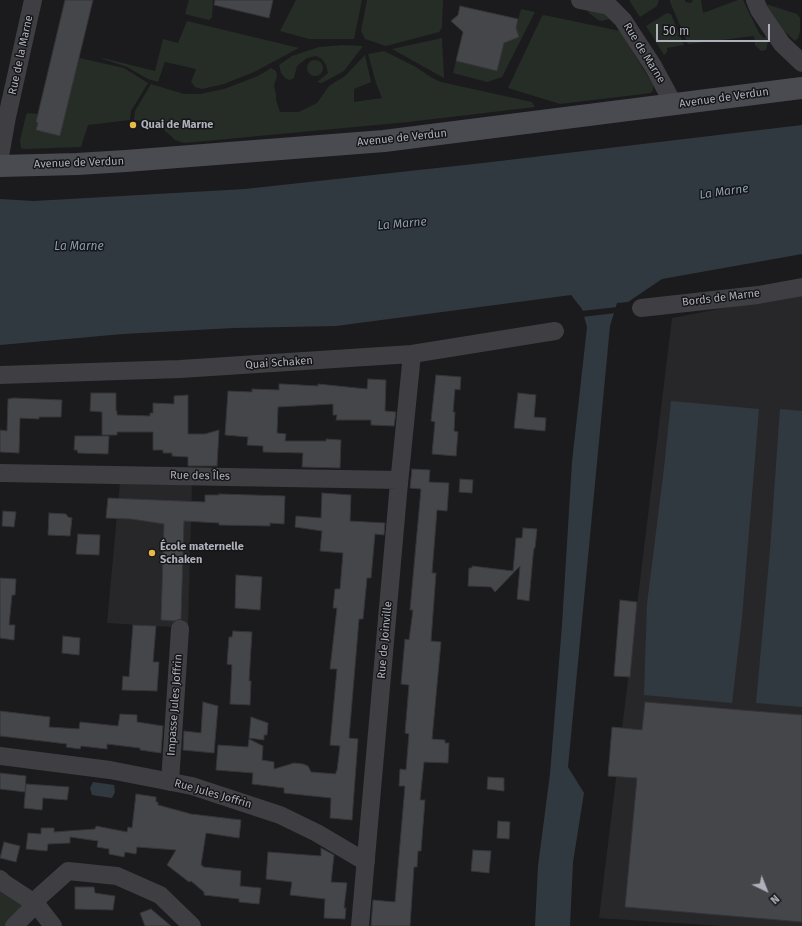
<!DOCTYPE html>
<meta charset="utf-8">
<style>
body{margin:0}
#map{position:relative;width:802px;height:926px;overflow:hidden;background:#1b1b1d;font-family:"Fira Sans",sans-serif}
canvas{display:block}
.north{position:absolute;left:746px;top:870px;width:40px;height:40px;-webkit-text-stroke:3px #161618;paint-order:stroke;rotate:137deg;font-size:11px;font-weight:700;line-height:16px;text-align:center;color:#aeb1bb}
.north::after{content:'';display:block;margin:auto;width:14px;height:18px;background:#aeb1bb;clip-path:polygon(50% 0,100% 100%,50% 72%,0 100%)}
.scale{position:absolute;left:656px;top:24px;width:114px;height:18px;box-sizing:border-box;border:2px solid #aeb1bb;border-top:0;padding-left:5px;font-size:12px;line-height:14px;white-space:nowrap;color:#aeb1bb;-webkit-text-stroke:3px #161618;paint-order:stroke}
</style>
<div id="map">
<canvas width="802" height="926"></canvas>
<div class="north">N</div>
<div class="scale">50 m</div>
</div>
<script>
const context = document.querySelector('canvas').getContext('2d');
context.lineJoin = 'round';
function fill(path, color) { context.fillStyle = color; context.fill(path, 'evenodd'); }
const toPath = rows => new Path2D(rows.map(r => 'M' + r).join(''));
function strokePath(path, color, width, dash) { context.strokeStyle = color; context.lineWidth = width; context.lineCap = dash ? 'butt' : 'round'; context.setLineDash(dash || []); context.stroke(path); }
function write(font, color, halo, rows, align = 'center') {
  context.font = font + ' "Fira Sans",sans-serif'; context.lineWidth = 3; context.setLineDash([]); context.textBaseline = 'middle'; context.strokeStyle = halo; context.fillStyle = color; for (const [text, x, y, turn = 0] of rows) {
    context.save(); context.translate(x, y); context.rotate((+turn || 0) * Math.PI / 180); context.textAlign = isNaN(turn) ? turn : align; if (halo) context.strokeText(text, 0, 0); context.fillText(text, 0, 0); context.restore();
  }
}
const built = toPath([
 [802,293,802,926,722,926,599,918,672,318],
 [120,483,192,484,188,628,107,623]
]);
const green = toPath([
 [189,0,213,0,212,17,209,20,185,14],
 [296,0,362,0,354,39,309,39,280,31],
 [367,0,443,0,442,28,439,32,386,46,365,39,361,31],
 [629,0,659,0,657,6,640,17],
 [670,0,685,0,685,2,691,3,693,0,701,0,703,13,738,0,743,0,759,33,764,38,768,36,769,38,766,50,761,51,755,45,754,36,688,44,670,2],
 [766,4,797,14,800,18,800,32,798,38,795,41,783,30],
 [587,8,607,14,613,18,602,21,598,20,589,13],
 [521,9,535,12,502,77,487,82,453,73,456,61,497,71,505,39,516,28],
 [667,13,671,14,684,45,667,48,667,52,664,55,646,26],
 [544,15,620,31,653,85,653,90,651,93,560,104,508,88,542,16],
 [187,21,299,48,254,72,224,84,202,89,195,87,191,82,196,69,165,62,158,82,148,79,127,67,103,59,103,58,155,71,163,39,178,43],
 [442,38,444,78,392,49],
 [343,45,363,46,344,71,322,83,317,82,328,73,326,65,322,59,316,56,307,58,297,66,294,78,290,80,286,79,281,73,279,65,292,56,319,47],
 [384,51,416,67,432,78,441,82,532,102,535,107,408,122,184,143,175,140,160,126,150,122,134,120,135,111,151,84,184,94,200,94,224,89,258,76,271,68,276,71,277,76,274,86,276,94,276,100,280,112,299,112,317,103,329,86,345,76,365,55,371,82,354,89,354,102,382,98,376,83,368,54],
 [79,58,124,68,148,83,131,111,130,120,88,125,81,147,24,149,21,148,20,141,26,115,28,113,38,114],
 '307 68a8 8 0 1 1 16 0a8 8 0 1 1-16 0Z',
 [0,880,24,904,10,926,0,926]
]);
const water = toPath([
 [802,125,802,254,662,279,628,302,617,303,610,326,568,767,584,793,573,862,570,926,535,926,538,866,550,774,562,625,572,462,587,327,582,309,571,295,336,326,234,328,123,334,0,345,0,199,34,201,245,189,483,163],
 [671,401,759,409,742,617,732,703,644,695,647,604,664,468],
 [780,409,802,411,802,707,756,703,770,550],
 [93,782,114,785,115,792,112,798,92,795,90,788]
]);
const pier = toPath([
 [618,307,616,313,582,317,581,311]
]);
const building = toPath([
 [65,0,93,0,60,136,36,130,38,123,36,122,65,0],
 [215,0,273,0,269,18,214,5,215,0],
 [460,6,518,19,516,28,519,37,504,43,497,71,456,61,463,32,451,21,458,15,460,6],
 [436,375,461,377,460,390,455,389,453,412,455,412,454,431,458,432,456,456,432,454,435,422,431,421,436,375],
 [368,379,386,380,385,411,396,412,394,426,371,425,371,420,336,420,337,415,333,415,333,404,278,407,277,433,286,434,285,441,326,441,326,439,341,440,340,468,302,467,303,453,263,452,263,446,247,445,248,437,225,435,228,391,252,392,252,389,279,390,279,384,283,384,318,386,318,384,367,389,368,379],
 [91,393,116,393,116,411,117,411,117,415,150,416,150,413,153,413,153,403,174,404,174,396,188,395,188,434,205,434,219,430,217,466,188,466,188,457,172,456,172,453,163,453,163,450,153,450,153,432,117,432,117,435,102,435,102,412,90,411,91,393],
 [518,393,536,395,534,417,546,418,545,431,514,428,518,393],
 [14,398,62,400,61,417,39,417,39,419,20,418,19,453,0,452,0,430,7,431,8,399,14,398],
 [75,436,109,436,108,454,78,453,77,450,74,450,75,436],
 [412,469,430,470,429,482,449,483,447,511,437,510,432,573,436,573,431,641,441,642,432,739,445,740,445,743,449,743,448,763,424,762,420,800,425,800,421,851,418,851,417,867,414,867,410,926,371,926,373,900,395,902,405,786,399,786,400,769,406,770,409,734,405,733,409,685,401,684,405,639,409,640,413,610,410,610,421,489,410,488,412,469],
 [460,479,473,480,472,493,459,492,460,479],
 [322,493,351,495,350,521,385,523,384,535,375,534,371,578,367,578,363,619,359,619,349,738,358,739,352,820,330,818,331,798,284,793,284,788,252,784,253,773,216,770,218,745,248,747,249,739,263,746,262,760,274,762,274,769,294,763,303,764,308,766,311,772,336,774,336,771,337,771,340,746,330,745,337,669,330,669,337,608,333,608,335,589,340,589,343,553,320,551,322,531,295,527,296,516,321,518,322,493],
 [219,494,285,496,284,524,270,523,270,526,219,525,219,523,184,521,181,619,174,621,161,620,164,524,131,519,106,518,108,498,205,502,205,495,219,495,219,494],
 [3,511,16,512,14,527,2,526,3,511],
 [49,513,66,514,68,517,72,518,70,536,48,535,49,513],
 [523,528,537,529,535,548,534,548,533,556,529,601,517,599,520,566,495,592,491,587,468,586,469,568,472,568,472,566,513,571,516,538,522,538,523,528],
 [78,534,100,535,99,555,76,554,78,534],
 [236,575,262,577,260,610,235,608,236,575],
 [0,578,16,579,15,595,12,595,9,625,15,625,14,640,0,638,0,578],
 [620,600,637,602,630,677,614,676,620,600],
 [133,625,156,626,153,662,159,662,157,691,122,690,123,676,129,677,133,625],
 [233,631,252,632,249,681,251,681,250,705,230,704,232,665,227,664,229,637,232,637,233,631],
 [63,636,80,638,79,655,62,653,63,636],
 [203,702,218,706,214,753,183,750,184,731,201,733,203,702],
 [645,702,802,715,802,922,625,907,637,778,608,776,612,727,642,730,645,702],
 [0,711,50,717,49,727,79,729,80,722,118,726,120,714,137,715,137,722,163,726,161,753,140,750,140,748,107,744,107,749,81,746,80,749,66,747,67,744,0,736,0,711],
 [251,717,268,723,267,735,264,735,264,740,249,738,251,717],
 [0,773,26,776,25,792,0,789,0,773],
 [488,777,504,778,504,791,487,789,488,777],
 [26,784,69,787,67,800,43,798,42,810,24,808,26,784],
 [136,794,156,797,156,802,158,802,158,805,191,814,241,820,239,838,206,833,201,865,203,866,203,867,241,871,240,886,261,888,259,904,239,902,239,899,204,895,204,892,191,881,189,882,167,865,176,850,137,847,136,854,125,852,124,857,109,854,109,849,97,847,98,841,70,837,70,843,48,844,47,851,26,849,28,833,41,834,41,828,54,828,54,832,95,829,96,826,127,832,128,827,132,828,136,794],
 [498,821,510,822,509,839,497,838,498,821],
 [4,842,20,846,16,862,0,858,4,842],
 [321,848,334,855,331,882,347,883,344,908,346,908,345,919,324,918,325,899,290,895,292,882,266,879,268,852,321,856,321,848],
 [473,850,491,851,489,873,471,871,473,850],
 [75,887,94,887,95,893,115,896,113,910,75,909,75,887],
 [151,909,171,926,145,926,140,913,151,909]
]);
const street = toPath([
 [580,0,609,6],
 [606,0,609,6,623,20,653,66,674,105],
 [755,0,759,10,782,44,802,63],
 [0,156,7,117,33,0],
 [641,308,758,295,802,287],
 [0,375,180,369,412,354,555,331],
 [0,473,399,480],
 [0,756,110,770,192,786,280,815,317,833,366,862],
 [170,782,180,629],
 [0,879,4,883,36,904,53,926],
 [14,926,36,904,40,896,68,871,117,876,160,895,192,926],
 [360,926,398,494,412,354]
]);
const secondary = toPath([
 [0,166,77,164,126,161,384,141,802,88]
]);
const markers = [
 [133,125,4,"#e8ba47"],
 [152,553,4,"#e8ba47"]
];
const streetNames = [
 ["Rue de Marne",644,53,58],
 ["Rue de la Marne",21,55,-78],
 ["Avenue de Verdun",724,98,-8],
 ["Avenue de Verdun",402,138,-6],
 ["Avenue de Verdun",79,163,-2],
 ["Bords de Marne",721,298,-7],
 ["Quai Schaken",279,363,-4],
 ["Rue des Îles",200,476,1],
 ["Rue de Joinville",385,640,-85],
 ["Impasse Jules Joffrin",175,705,-86],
 ["Rue Jules Joffrin",213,794,16]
];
const poiNames = [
 ["Quai de Marne",141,125],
 ["École maternelle",160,547],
 ["Schaken",160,560]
];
const waterNames = [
 ["La Marne",724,192,-8],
 ["La Marne",402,224,-5],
 ["La Marne",79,247]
];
fill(built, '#27272a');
fill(green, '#252d26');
fill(water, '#313940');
fill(pier, '#1b1b1d');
fill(building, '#45464a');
strokePath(building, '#353539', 1);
strokePath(street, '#3e3e43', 18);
strokePath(secondary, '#4a4b51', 22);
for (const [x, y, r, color] of markers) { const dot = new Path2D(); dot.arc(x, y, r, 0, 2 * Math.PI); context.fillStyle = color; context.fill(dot); strokePath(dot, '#161618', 1.5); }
write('11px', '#aeb1bb', '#161618', streetNames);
write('bold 11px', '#aeb1bb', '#161618', poiNames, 'left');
write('italic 12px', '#889db4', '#161618', waterNames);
</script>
